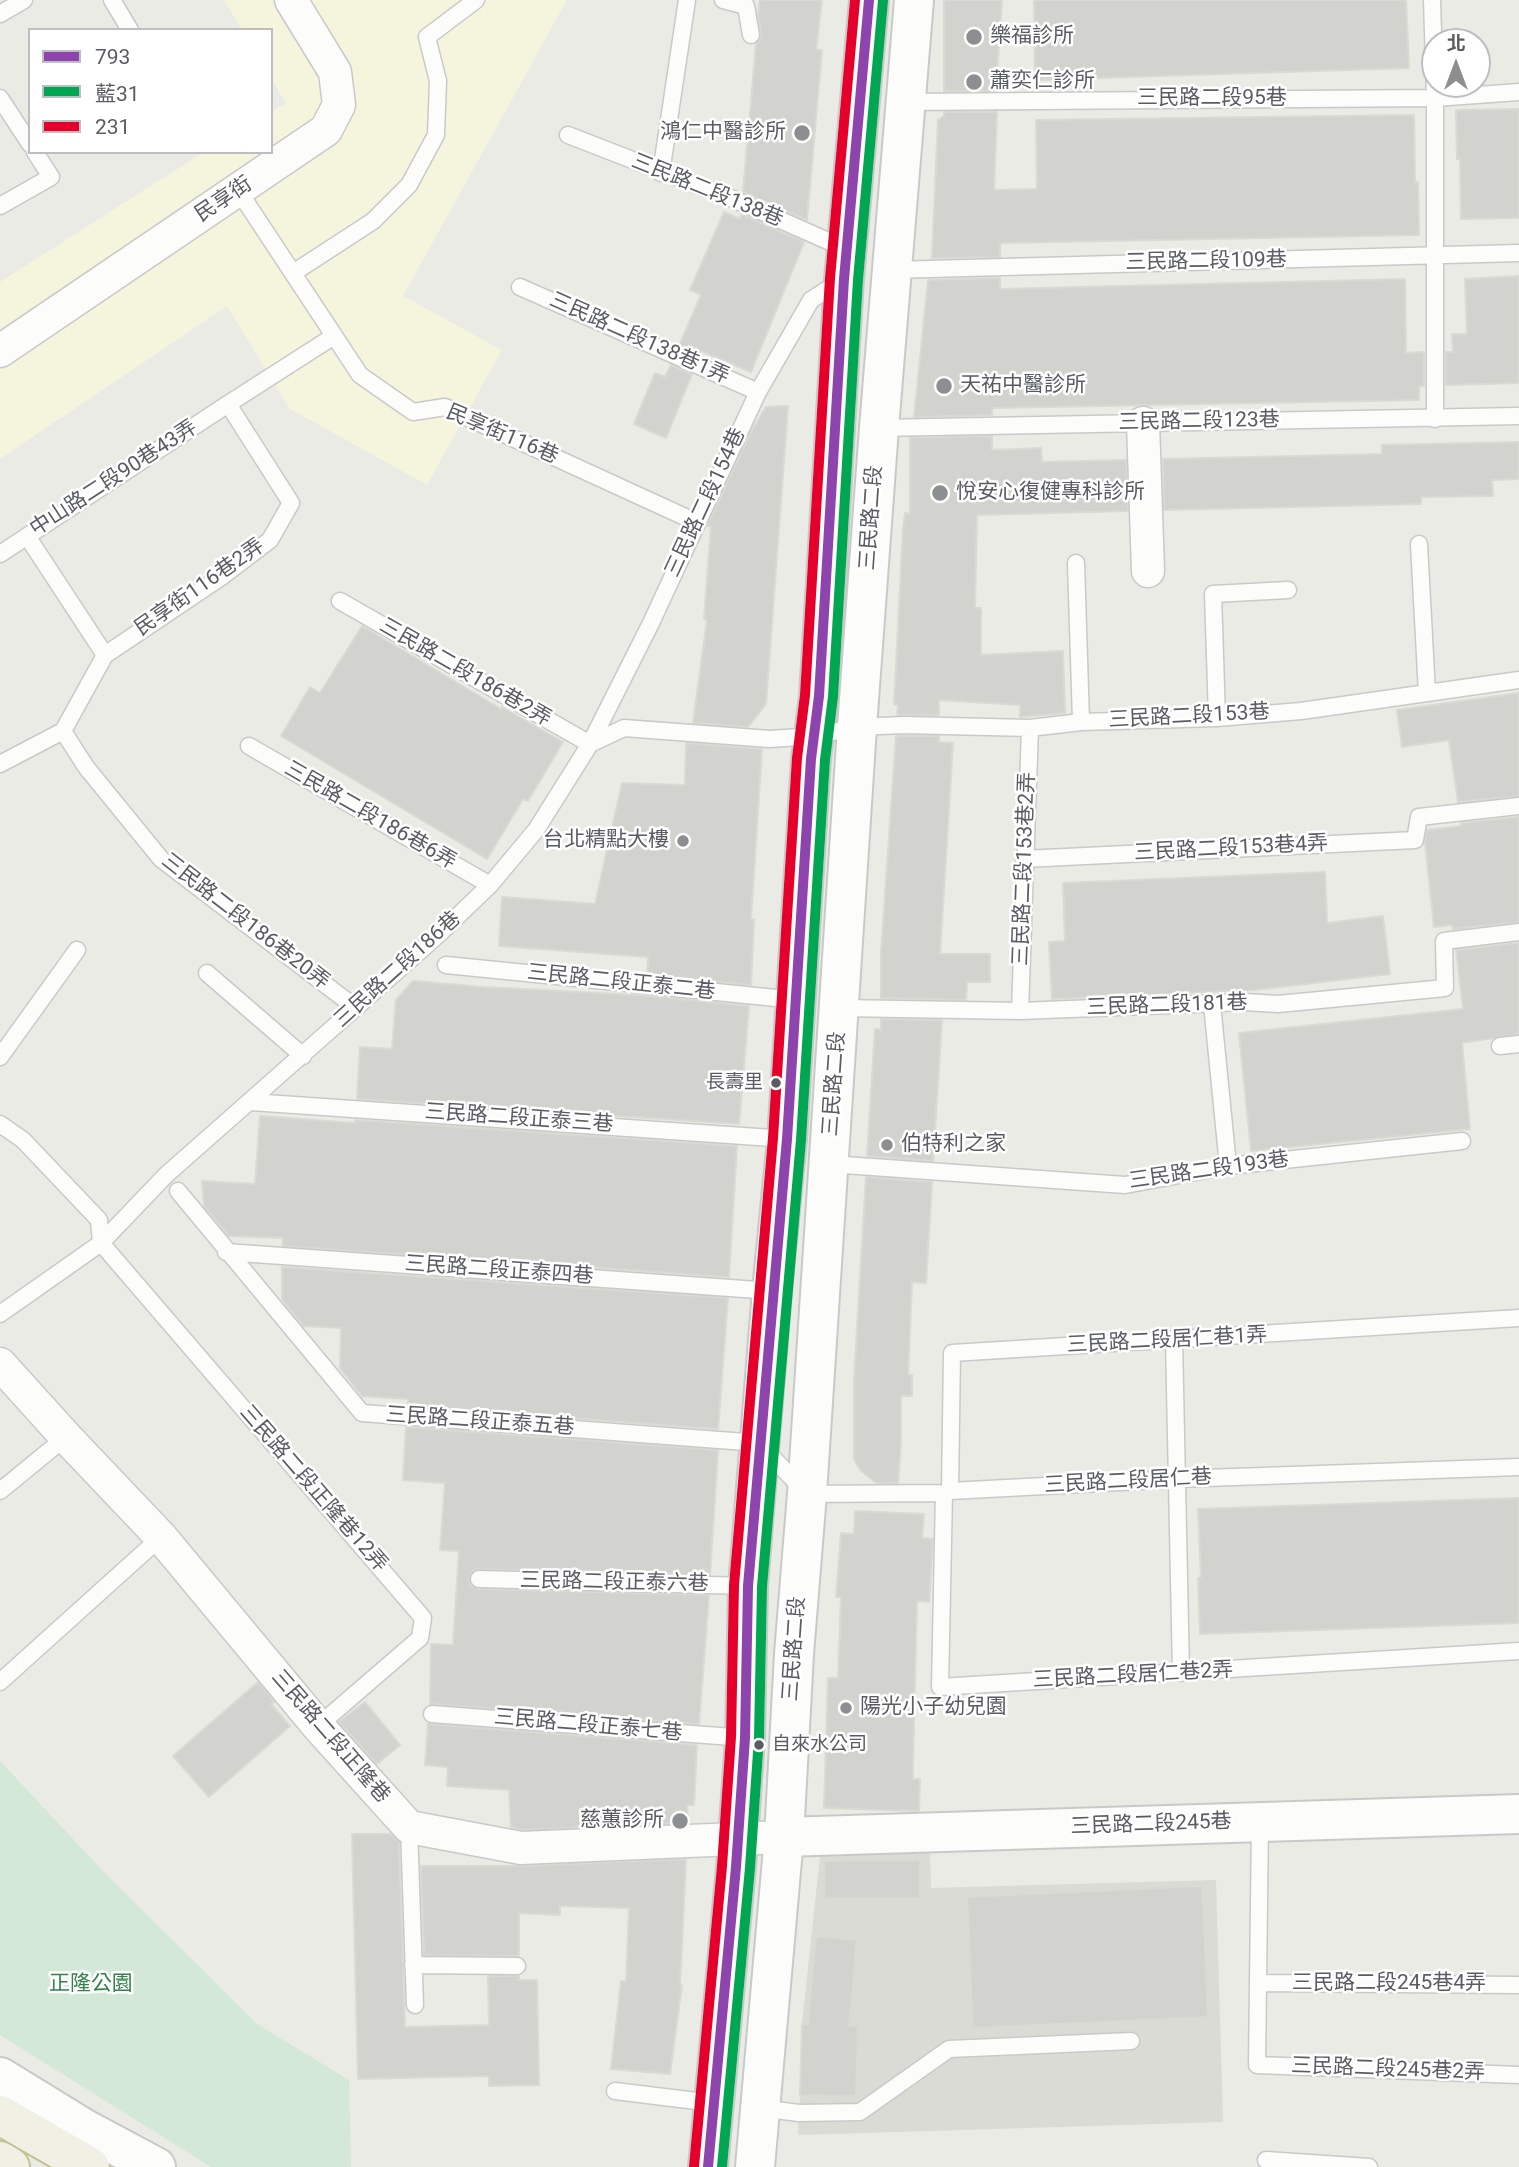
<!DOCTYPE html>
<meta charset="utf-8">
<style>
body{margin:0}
#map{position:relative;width:1519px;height:2167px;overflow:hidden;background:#ebebe5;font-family:Roboto,"Noto Sans TC",sans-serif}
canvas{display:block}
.legend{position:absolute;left:28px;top:28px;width:245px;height:126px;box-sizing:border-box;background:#fff;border:2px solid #bdbec1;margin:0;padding:9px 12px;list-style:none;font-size:21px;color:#5b5c63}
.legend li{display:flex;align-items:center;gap:14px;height:35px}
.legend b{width:35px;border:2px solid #bdbec1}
.north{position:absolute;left:1421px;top:28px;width:70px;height:70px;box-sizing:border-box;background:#fff;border:2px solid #bdbec1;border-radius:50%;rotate:0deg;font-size:19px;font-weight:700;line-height:28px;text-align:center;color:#5b5c63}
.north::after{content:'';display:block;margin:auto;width:24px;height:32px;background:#8d8e90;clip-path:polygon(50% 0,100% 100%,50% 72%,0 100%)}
</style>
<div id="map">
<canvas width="1519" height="2167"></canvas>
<ul class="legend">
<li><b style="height:9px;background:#8e44ad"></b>793</li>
<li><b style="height:9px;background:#00a651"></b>藍31</li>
<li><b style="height:9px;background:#e4002b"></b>231</li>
</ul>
<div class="north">北</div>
</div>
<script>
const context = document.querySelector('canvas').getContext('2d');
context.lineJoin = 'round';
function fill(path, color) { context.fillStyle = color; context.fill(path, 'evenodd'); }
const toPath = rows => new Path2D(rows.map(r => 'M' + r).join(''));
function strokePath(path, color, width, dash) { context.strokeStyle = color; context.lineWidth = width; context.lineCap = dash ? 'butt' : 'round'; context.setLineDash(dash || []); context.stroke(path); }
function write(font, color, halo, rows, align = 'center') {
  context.font = font + ' Roboto,"Noto Sans TC",sans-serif'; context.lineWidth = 5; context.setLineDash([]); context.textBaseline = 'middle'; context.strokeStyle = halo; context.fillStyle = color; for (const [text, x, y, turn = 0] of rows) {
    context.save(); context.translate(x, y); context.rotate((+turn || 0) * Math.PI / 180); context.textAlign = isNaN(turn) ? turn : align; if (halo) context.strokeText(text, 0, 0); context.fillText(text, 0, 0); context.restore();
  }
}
const commercial = toPath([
 [224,0,567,0,403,296,502,350,427,485,290,409,227,306,0,459,0,282,204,152,271,152,271,112,286,103,271,78,271,30,242,30]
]);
const industrial = toPath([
 [930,1853,931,1888,1216,1880,1223,2122,798,2135,800,2095,855,2096,858,2027,802,2024,820,1856]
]);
const green = toPath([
 [0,1761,103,1871,257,2024,349,2080,351,2167,211,2167,0,2035]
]);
const building = toPath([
 [760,0,822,0,816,50,822,50,807,220,743,192,756,44,761,39,761,34,758,14,760,0],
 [944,0,1002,0,996,91,944,91,944,0],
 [1034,0,1406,0,1409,68,1035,80,1034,0],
 [1519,109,1519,218,1461,219,1460,159,1457,159,1456,110,1519,109],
 [944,112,997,112,994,190,1037,189,1036,120,1414,115,1415,182,1418,182,1419,235,1000,243,1000,257,932,258,938,120,944,116,944,112],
 [724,212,740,219,741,214,804,242,751,372,701,351,700,355,679,346,701,295,690,290,724,212],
 [1519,276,1519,383,1446,385,1446,352,1453,352,1452,334,1467,334,1465,279,1519,276],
 [1000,278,1000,289,1405,279,1406,353,1424,352,1424,386,1419,386,1419,400,992,408,992,415,914,417,928,280,1000,278],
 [671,365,692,374,666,438,634,424,655,373,665,377,671,365],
 [788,406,766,704,748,727,693,723,707,620,704,619,711,526,707,526,752,430,766,407,788,406],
 [992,436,992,450,1041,448,1042,462,1126,460,1128,511,977,515,975,608,981,608,981,655,1063,651,1065,713,1020,717,1020,705,939,700,939,715,897,715,898,706,894,704,903,529,905,513,910,514,910,438,992,436],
 [1519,442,1519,479,1492,480,1493,496,1421,497,1421,504,1164,510,1163,459,1382,454,1382,445,1519,442],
 [362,626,501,709,502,707,563,742,528,801,523,799,487,859,281,736,310,687,320,693,362,626],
 [1519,693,1519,796,1458,802,1449,740,1402,747,1397,710,1519,693],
 [896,736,939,736,939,742,953,743,940,954,990,954,990,982,967,982,966,1000,881,998,881,953,896,736],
 [686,743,762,749,751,919,754,919,751,985,647,975,648,957,499,946,502,897,595,904,622,783,685,785,686,743],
 [1519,817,1519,922,1453,929,1452,925,1434,927,1425,842,1427,830,1461,826,1461,823,1519,817],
 [1325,872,1327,923,1383,916,1390,974,1255,990,1052,999,1049,942,1065,941,1063,883,1325,872],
 [1519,943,1519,1034,1462,1043,1470,1129,1251,1151,1239,1033,1463,1009,1456,950,1519,943],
 [413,981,483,987,637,995,749,1006,739,1124,357,1099,360,1047,392,1049,396,1000,413,981],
 [881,1019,942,1020,933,1161,867,1156,875,1029,881,1030,881,1019],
 [260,1116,355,1123,355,1120,737,1146,729,1277,283,1246,283,1238,229,1236,204,1206,202,1181,255,1184,260,1116],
 [866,1177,932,1182,926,1283,912,1282,908,1375,912,1375,912,1396,901,1396,901,1442,898,1483,876,1483,860,1470,854,1459,854,1380,866,1177],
 [282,1267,728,1298,718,1429,408,1406,408,1399,362,1396,340,1368,341,1328,303,1326,282,1299,282,1267],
 [406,1427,718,1450,710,1575,479,1569,473,1570,469,1578,470,1585,479,1589,709,1595,699,1724,430,1704,431,1644,453,1645,459,1551,440,1550,445,1483,403,1480,406,1427],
 [1519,1498,1519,1623,1200,1634,1198,1578,1201,1577,1198,1509,1519,1498],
 [855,1511,924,1514,922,1538,933,1539,929,1602,917,1601,913,1761,913,1779,920,1779,919,1811,824,1808,828,1678,838,1678,841,1597,836,1597,841,1533,854,1534,855,1511],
 [258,1682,274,1702,271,1704,290,1726,209,1797,173,1756,258,1682],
 [365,1702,400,1745,377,1764,339,1722,365,1702],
 [428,1724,697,1745,694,1805,687,1805,688,1823,522,1830,511,1827,509,1790,447,1786,448,1767,425,1765,428,1724],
 [352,1834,390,1834,399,1841,405,2027,489,2025,488,1976,519,1976,519,1980,537,1980,539,2085,489,2086,489,2076,358,2079,352,1834],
 [686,1859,680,1985,682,1985,670,2074,611,2069,621,1981,626,1981,629,1908,560,1906,560,1915,519,1913,519,1956,424,1955,421,1866,522,1866,686,1859],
 [874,1860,920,1860,920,1898,824,1899,824,1861,874,1860],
 [1202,1886,1208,2017,973,2028,967,1897,1202,1886],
 [816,1936,857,1940,849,2026,858,2026,856,2096,800,2095,802,2024,808,2024,816,1936]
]);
const service = toPath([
 [112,0,130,30],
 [723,0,746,6,751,35],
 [1432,0,1435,98,1435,419],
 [0,14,24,0],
 [0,98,30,144],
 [905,102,1435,98,1519,92],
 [568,135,733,199,846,249],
 [661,173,687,0],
 [238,190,360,375,413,412,445,407,696,522],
 [0,206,51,177,35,152],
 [893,270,1519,253],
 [293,273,373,221,409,185,436,135,438,81,427,37,476,0],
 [520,287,758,392],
 [879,428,1519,416],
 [27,536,105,655],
 [1419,544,1427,693],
 [0,554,228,404],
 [1076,563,1081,722],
 [340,601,590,744,651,623,758,392,811,300,842,280],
 [1217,718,1213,594,1288,590],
 [63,731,105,655,224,575,270,540,291,503,228,404,334,336],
 [63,731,86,767,161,859,356,1008],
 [249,746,490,885],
 [0,764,63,731],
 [1024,859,1415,840,1419,817,1519,806],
 [446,965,796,1000],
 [207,973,303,1056],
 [1212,1004,1228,1166],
 [841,1008,1020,1011,1245,1002,1278,1004,1445,988,1444,941,1519,932],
 [1020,1011,1030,728],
 [1500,1046,1519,1044],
 [0,1057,77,950],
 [251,1102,787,1139],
 [0,1124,23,1140,99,1220,101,1243,423,1618,420,1638,318,1726],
 [830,1164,1125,1185,1228,1166,1462,1141],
 [178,1191,362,1413,759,1443,807,1494,944,1493,950,1491,1177,1479,1519,1467],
 [226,1252,772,1291],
 [0,1314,101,1243,166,1175,438,935,490,885,536,830,590,744,624,728,770,739,814,736,857,727,904,725,1030,728,1081,722,1217,718,1301,711,1519,680],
 [1174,1340,1181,1673],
 [0,1491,66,1437],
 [950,1491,952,1353,1519,1318],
 [944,1493,940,1687,1519,1651],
 [479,1579,748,1586],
 [0,1682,161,1537],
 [432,1714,745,1738],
 [1260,1822,1257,2065,1519,2075],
 [409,1827,415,2005],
 [413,1965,517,1966],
 [1259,1983,1519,1985],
 [615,2091,713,2103],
 [760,2108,799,2113,860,2112,949,2049,1131,2041],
 [1266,2160,1369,2167]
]);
const minor = toPath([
 [0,351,326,130,339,105,335,72,291,0],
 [1143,423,1148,571],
 [0,1364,66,1437,161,1537,318,1726,409,1827,521,1848,784,1837]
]);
const tertiary = toPath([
 [784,1837,1519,1814],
 [708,2167,736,1867,745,1738,748,1586,772,1291,787,1139,811,759,819,696,844,279,869,0],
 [755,2167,784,1837,794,1654,807,1494,857,727,879,428,914,0]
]);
const secondary = toPath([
 [0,2077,83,2128,156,2167]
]);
const trunk = toPath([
 [0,2115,90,2167],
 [0,2161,10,2167]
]);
const bus1 = toPath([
 [708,2167,736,1867,745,1738,748,1586,787,1139,811,759,819,696,844,279,869,0]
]);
const bus2 = toPath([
 [722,2167,750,1868,759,1738,762,1587,801,1140,825,760,833,697,858,280,883,1]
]);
const bus3 = toPath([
 [694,2166,722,1866,731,1737,734,1585,773,1138,797,758,805,695,830,278,855,0]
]);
const markers = [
 [974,37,9,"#8d8e90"],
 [974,82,9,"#8d8e90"],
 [802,133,9,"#8d8e90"],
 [944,386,9,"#8d8e90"],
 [940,493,9,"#8d8e90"],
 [683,841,7,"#8d8e90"],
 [776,1083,6,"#5b5c63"],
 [887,1145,7,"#8d8e90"],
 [846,1708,7,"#8d8e90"],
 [759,1745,6,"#5b5c63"],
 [680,1821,9,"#8d8e90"]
];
const busNames = [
 ["長壽里",763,1083],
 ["自來水公司",772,1745,"left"]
];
const poiNames = [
 ["樂福診所",990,37],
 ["蕭奕仁診所",990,82],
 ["鴻仁中醫診所",786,133,"right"],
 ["天祐中醫診所",960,386],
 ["悅安心復健專科診所",956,493],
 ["台北精點大樓",669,841,"right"],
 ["伯特利之家",901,1145],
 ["陽光小子幼兒園",860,1708],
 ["慈蕙診所",664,1821,"right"]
];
const streetNames = [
 ["三民路二段95巷",1212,99],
 ["三民路二段138巷",707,191,22],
 ["民享街",224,200,-34],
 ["三民路二段109巷",1206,262,-1],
 ["三民路二段138巷1弄",639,339,24],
 ["三民路二段123巷",1199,422,-1],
 ["民享街116巷",502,435,23],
 ["中山路二段90巷43弄",114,479,-33],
 ["三民路二段154巷",706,503,-65],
 ["三民路二段",872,518,-86],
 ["民享街116巷2弄",200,588,-35],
 ["三民路二段186巷2弄",465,673,30],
 ["三民路二段153巷",1189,717,-3],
 ["三民路二段186巷6弄",370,816,30],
 ["三民路二段153巷4弄",1231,849,-3],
 ["三民路二段153巷2弄",1025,869,-88],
 ["三民路二段186巷20弄",245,922,38],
 ["三民路二段186巷",398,970,-42],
 ["三民路二段正泰二巷",621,983,6],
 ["三民路二段181巷",1167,1006,-2],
 ["三民路二段",835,1084,-86],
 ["三民路二段正泰三巷",519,1119,4],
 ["三民路二段193巷",1209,1171,-8],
 ["三民路二段正泰四巷",499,1271,4],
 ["三民路二段居仁巷1弄",1167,1341,-3],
 ["三民路二段正泰五巷",480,1422,4],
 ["三民路二段居仁巷",1128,1482,-3],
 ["三民路二段正隆巷12弄",313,1489,49],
 ["三民路二段正泰六巷",614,1583,1],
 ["三民路二段",795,1649,-86],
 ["三民路二段居仁巷2弄",1133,1676,-3],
 ["三民路二段正泰七巷",588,1726,5],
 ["三民路二段正隆巷",330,1737,49],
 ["三民路二段245巷",1151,1825,-2],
 ["三民路二段245巷4弄",1389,1984],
 ["三民路二段245巷2弄",1388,2070,2]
];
const parkNames = [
 ["正隆公園",91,1985]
];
fill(commercial, '#f5f5dd');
fill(industrial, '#dbdbd5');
fill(green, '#d3e8d6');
fill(building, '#d2d2cf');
strokePath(building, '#dadad4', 2);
strokePath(service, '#c9c9c9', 19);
strokePath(minor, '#c9c9c9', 35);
strokePath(tertiary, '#c9c9c9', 42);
strokePath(secondary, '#c9c9c9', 42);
strokePath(trunk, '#c3c092', 42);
strokePath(service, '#fcfcfb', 16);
strokePath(minor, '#fcfcfb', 32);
strokePath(tertiary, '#fcfcfb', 38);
strokePath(secondary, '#fcfcfb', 38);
strokePath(trunk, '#f0f0e4', 38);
strokePath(bus1, '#8e44ad', 10);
strokePath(bus2, '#00a651', 10);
strokePath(bus3, '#e4002b', 10);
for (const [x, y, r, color] of markers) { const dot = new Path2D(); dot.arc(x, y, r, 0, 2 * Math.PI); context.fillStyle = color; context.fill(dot); strokePath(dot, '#fff', 2.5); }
write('19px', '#5b5c63', '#fff', busNames, 'right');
write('21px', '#5b5c63', '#fff', poiNames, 'left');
write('21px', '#5b5c63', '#fff', streetNames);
write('21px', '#33824b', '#fff', parkNames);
</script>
